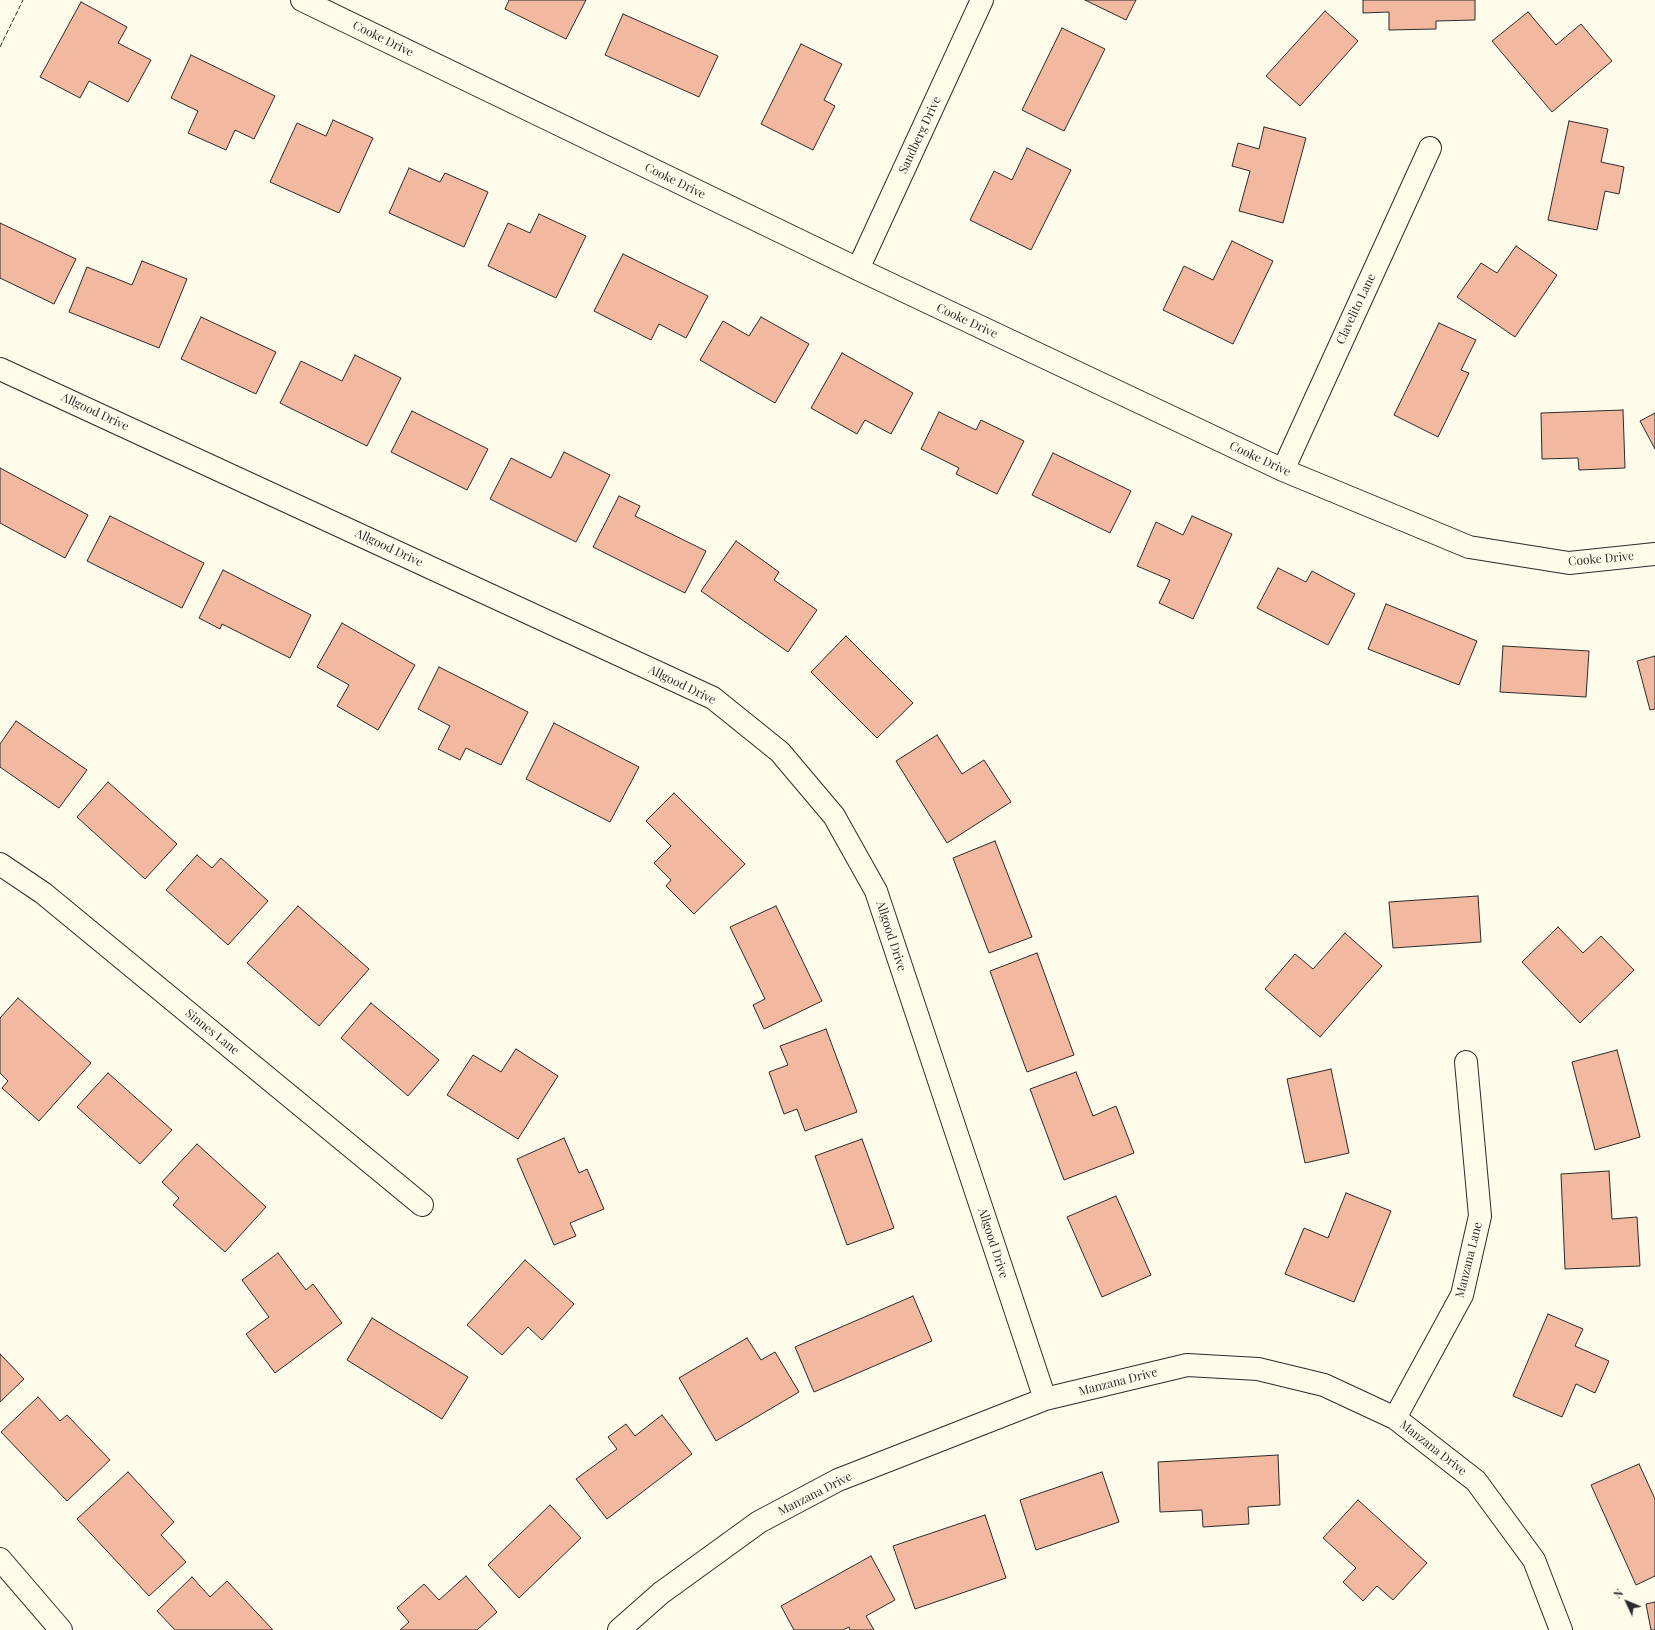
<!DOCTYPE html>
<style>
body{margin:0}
#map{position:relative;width:1655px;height:1630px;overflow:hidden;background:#fdfbea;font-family:"Playfair Display",serif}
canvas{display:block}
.north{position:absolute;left:1607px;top:1582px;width:40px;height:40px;-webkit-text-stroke:3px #fdfbea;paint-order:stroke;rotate:314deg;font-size:11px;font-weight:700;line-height:16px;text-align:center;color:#2b2b2b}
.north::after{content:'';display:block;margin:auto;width:14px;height:18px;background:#2b2b2b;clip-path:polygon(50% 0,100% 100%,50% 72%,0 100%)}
</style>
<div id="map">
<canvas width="1655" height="1630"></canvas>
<div class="north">N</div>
</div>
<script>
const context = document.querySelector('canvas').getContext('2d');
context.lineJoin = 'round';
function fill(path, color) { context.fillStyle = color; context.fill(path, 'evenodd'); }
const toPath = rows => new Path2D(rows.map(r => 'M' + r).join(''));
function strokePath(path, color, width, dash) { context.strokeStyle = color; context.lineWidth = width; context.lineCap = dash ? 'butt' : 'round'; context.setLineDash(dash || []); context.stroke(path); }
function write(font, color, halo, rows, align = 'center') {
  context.font = font + ' "Playfair Display",serif'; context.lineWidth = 3; context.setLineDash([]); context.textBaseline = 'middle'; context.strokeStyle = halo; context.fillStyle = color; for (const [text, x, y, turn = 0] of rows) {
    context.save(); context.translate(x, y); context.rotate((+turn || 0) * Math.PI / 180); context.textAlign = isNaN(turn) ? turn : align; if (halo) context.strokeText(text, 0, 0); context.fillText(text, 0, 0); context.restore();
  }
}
const building = toPath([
 [509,0,586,0,566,39,505,9,509,0],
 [1085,0,1136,0,1126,20,1085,0],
 [1363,0,1475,0,1475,20,1436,21,1436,29,1389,30,1389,12,1363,13,1363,0],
 [81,2,127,27,118,43,151,60,128,102,89,81,80,98,40,77,81,2],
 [1325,11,1358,41,1300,106,1266,76,1325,11],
 [1528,12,1556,45,1581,24,1612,61,1552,112,1492,41,1528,12],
 [623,14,718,56,699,97,605,55,623,14],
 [1062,28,1105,49,1064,131,1022,110,1062,28],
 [801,44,842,64,824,100,835,106,813,150,761,124,801,44],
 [191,55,275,96,254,139,235,130,226,150,188,133,198,111,171,98,191,55],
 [333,120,373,138,339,213,270,182,297,123,326,136,333,120],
 [1569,121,1608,129,1601,162,1624,167,1619,194,1605,191,1597,230,1548,220,1569,121],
 [1264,127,1306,138,1283,223,1239,211,1250,171,1232,166,1238,143,1259,149,1264,127],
 [1027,148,1071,170,1031,250,970,220,994,171,1012,180,1027,148],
 [409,168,440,182,445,173,488,192,464,247,389,213,409,168],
 [539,214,586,236,556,298,488,266,508,223,530,233,539,214],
 [0,223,76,259,54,304,0,278,0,223],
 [1232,241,1273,261,1233,344,1163,310,1184,266,1213,280,1232,241],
 [1516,246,1557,275,1515,337,1457,297,1481,263,1497,273,1516,246],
 [623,254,708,296,686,338,659,324,651,340,594,311,623,254],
 [142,261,187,279,159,348,69,312,87,267,132,285,142,261],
 [201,317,276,352,256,394,181,359,201,317],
 [761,317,809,344,775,403,700,360,723,321,749,336,761,317],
 [1439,323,1476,340,1461,370,1469,373,1438,437,1394,415,1439,323],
 [842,353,913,393,891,434,865,420,857,434,811,408,842,353],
 [355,355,401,378,367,446,280,403,301,361,342,381,355,355],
 [1623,410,1625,468,1579,470,1578,458,1542,459,1541,413,1623,410],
 [412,411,488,449,467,490,391,452,412,411],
 [939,412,976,430,981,420,1024,441,997,494,956,474,959,468,921,449,939,412],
 [1655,413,1655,449,1640,421,1655,413],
 [564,452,610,475,576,542,490,499,511,458,551,478,564,452],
 [1053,453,1131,491,1110,533,1032,495,1053,453],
 [0,468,88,515,65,558,0,523,0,468],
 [619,496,640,506,635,516,706,551,685,593,593,547,619,496],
 [110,516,204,563,182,608,87,561,110,516],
 [1192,516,1232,534,1193,619,1159,603,1170,580,1137,566,1156,522,1183,535,1192,516],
 [736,541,779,572,774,580,817,610,788,652,701,591,736,541],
 [1278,568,1306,582,1312,571,1355,594,1328,645,1257,608,1278,568],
 [223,570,311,615,290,658,222,624,220,629,199,618,223,570],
 [1386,604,1477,641,1459,685,1368,649,1386,604],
 [342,623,415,665,378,730,337,706,349,685,317,667,342,623],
 [846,636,913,703,877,738,811,672,846,636],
 [1503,646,1589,651,1586,697,1500,692,1503,646],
 [1655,656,1655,709,1650,710,1637,661,1655,656],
 [439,667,528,712,501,765,466,748,460,760,438,749,450,726,418,709,439,667],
 [16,721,87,770,59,808,0,767,0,744,16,721],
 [554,723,639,767,610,822,526,779,554,723],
 [937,735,962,774,984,760,1011,802,947,843,896,761,937,735],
 [108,782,177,844,145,879,77,817,108,782],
 [674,793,745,864,694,914,666,886,671,880,654,863,671,846,646,821,674,793],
 [995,841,1032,937,989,953,953,858,995,841],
 [197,855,212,868,221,858,268,901,228,945,166,890,197,855],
 [1478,896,1481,942,1393,948,1389,902,1478,896],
 [298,906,369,969,319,1026,247,963,298,906],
 [776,906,822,1001,764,1029,753,1005,765,999,730,927,776,906],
 [1558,927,1583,953,1601,936,1634,970,1580,1023,1522,962,1558,927],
 [1345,933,1382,966,1320,1037,1265,989,1295,954,1313,969,1345,933],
 [1037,953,1074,1055,1027,1072,990,971,1037,953],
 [18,998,91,1063,39,1121,2,1088,8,1081,0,1073,0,1018,18,998],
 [371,1003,439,1060,408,1096,341,1038,371,1003],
 [826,1029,857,1112,805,1131,797,1109,784,1114,769,1072,788,1065,780,1046,826,1029],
 [516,1049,558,1076,518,1139,447,1095,473,1055,501,1072,516,1049],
 [1617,1050,1640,1137,1595,1150,1572,1062,1617,1050],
 [1331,1069,1349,1153,1305,1163,1287,1079,1331,1069],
 [1076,1072,1093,1116,1116,1106,1134,1153,1064,1180,1030,1089,1076,1072],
 [108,1073,172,1130,140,1164,77,1107,108,1073],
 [564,1138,579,1173,587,1169,604,1209,570,1223,576,1236,554,1245,517,1159,564,1138],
 [862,1139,894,1228,847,1245,815,1156,862,1139],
 [197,1144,266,1207,225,1252,173,1205,179,1198,162,1182,197,1144],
 [1609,1171,1612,1219,1637,1217,1640,1266,1565,1269,1561,1174,1609,1171],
 [1346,1193,1391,1211,1354,1302,1285,1274,1304,1228,1328,1238,1346,1193],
 [1116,1196,1151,1275,1102,1297,1067,1217,1116,1196],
 [278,1253,306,1290,313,1284,342,1323,275,1373,246,1334,269,1317,242,1280,278,1253],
 [525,1260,574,1304,542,1340,528,1327,502,1355,467,1325,525,1260],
 [913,1296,932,1341,814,1392,795,1347,913,1296],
 [1548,1314,1583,1329,1575,1346,1609,1361,1595,1393,1576,1384,1562,1417,1513,1396,1548,1314],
 [372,1318,468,1377,442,1419,347,1360,372,1318],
 [747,1338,761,1360,775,1352,799,1392,716,1441,679,1378,747,1338],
 [0,1354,24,1379,0,1402,0,1354],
 [38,1397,60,1421,67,1415,110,1460,67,1501,1,1432,38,1397],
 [662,1415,692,1454,607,1519,576,1479,617,1449,608,1437,626,1424,635,1436,662,1415],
 [1278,1455,1280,1505,1248,1507,1249,1524,1203,1527,1202,1510,1160,1512,1158,1462,1278,1455],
 [1639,1464,1655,1499,1655,1576,1636,1585,1591,1485,1639,1464],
 [128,1472,174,1522,161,1535,186,1562,149,1596,77,1519,128,1472],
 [1102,1472,1119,1522,1036,1550,1020,1500,1102,1472],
 [1358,1500,1427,1563,1393,1600,1377,1586,1363,1601,1343,1582,1356,1568,1323,1538,1358,1500],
 [550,1505,581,1538,519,1598,488,1565,550,1505],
 [985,1515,1006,1578,915,1609,893,1546,985,1515],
 [871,1556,895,1600,866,1616,874,1630,850,1630,849,1627,843,1630,794,1630,781,1606,871,1556],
 [466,1576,497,1612,477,1630,400,1630,409,1622,397,1608,424,1584,439,1600,466,1576],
 [192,1577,210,1597,227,1581,273,1630,175,1630,157,1611,192,1577],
 [1655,1602,1655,1630,1651,1630,1646,1604,1655,1602]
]);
const minor = toPath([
 [302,0,858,269,1283,470,1469,547,1569,563,1655,554],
 [858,269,982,0],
 [0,369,713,698,780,752,834,816,876,891,1045,1399],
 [1283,470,1430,148],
 [0,864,43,893,422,1205],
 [1395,1418,1462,1295,1480,1216,1466,1062],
 [0,1559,61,1630],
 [619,1630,661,1593,759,1522,838,1480,1045,1399,1187,1365,1258,1369,1324,1385,1395,1418,1476,1481,1534,1560,1561,1630]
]);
const fence = toPath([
 [0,47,23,0]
]);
const streetNames = [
 ["Cooke Drive",383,39,26],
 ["Sandberg Drive",920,135,-65],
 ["Cooke Drive",675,181,26],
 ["Clavelito Lane",1356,309,-65],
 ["Cooke Drive",967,321,25],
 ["Allgood Drive",95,412,25],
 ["Cooke Drive",1260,459,25],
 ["Allgood Drive",389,548,25],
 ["Cooke Drive",1601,559,-5],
 ["Allgood Drive",682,685,26],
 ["Allgood Drive",891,936,72],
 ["Sinnes Lane",212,1032,39],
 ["Allgood Drive",993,1243,72],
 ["Manzana Lane",1469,1260,-76],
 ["Manzana Drive",1118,1382,-14],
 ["Manzana Drive",1433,1448,38],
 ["Manzana Drive",815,1494,-27]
];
fill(building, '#f2b8a0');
strokePath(building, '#2b2b2b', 1);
strokePath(minor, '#2b2b2b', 24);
strokePath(minor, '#fdfbea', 22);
strokePath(fence, '#2b2b2b', 1, [5, 2]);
write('12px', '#2b2b2b', '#fdfbea', streetNames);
</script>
